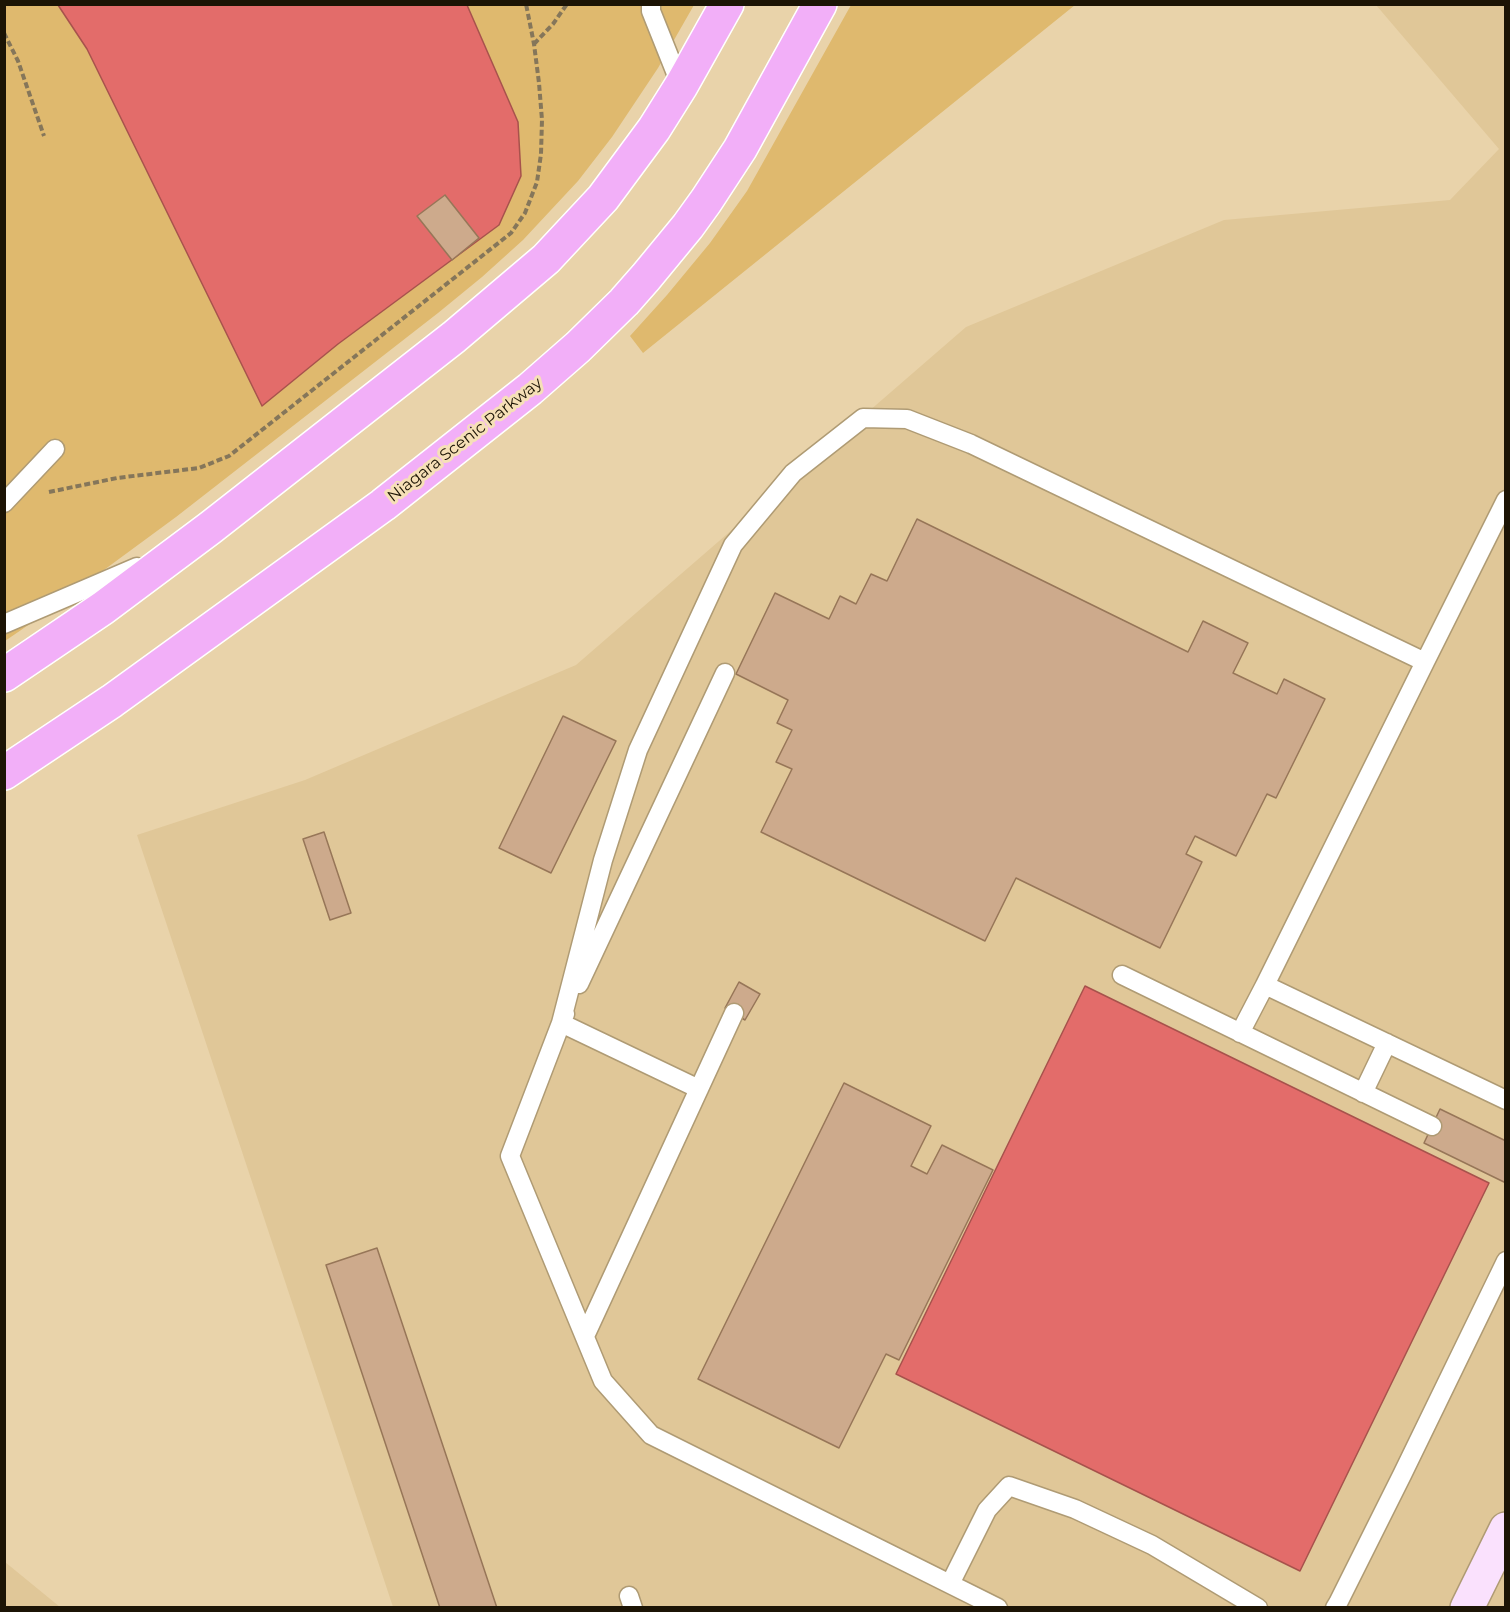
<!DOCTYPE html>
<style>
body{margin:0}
#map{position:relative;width:1510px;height:1612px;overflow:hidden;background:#e9d3aa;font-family:Montserrat,sans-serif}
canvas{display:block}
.frame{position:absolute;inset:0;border:6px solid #1c1405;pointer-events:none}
</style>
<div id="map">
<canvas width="1510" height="1612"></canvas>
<div class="frame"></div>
</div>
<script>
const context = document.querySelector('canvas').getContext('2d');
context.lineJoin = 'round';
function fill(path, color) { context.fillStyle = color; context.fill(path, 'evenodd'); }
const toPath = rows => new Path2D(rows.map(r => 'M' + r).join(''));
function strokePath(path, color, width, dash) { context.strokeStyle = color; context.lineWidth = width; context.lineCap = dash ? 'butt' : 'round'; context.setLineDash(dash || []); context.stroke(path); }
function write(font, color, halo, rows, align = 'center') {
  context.font = font + ' Montserrat,sans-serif'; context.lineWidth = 6; context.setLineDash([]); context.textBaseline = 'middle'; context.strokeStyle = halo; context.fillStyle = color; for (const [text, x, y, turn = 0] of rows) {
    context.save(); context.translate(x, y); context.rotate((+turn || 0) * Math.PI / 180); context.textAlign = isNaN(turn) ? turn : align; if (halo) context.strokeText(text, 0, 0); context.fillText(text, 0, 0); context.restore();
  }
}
const built = toPath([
 [1376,5,1505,5,1505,1607,393,1607,137,835,305,780,576,665,966,327,1224,220,1450,200,1499,149],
 [5,1562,60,1607,5,1607]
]);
const green = toPath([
 [5,5,58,5,87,49,262,405,338,344,499,225,518,122,467,5,694,5,658,68,612,137,578,181,523,240,482,277,438,313,176,517,40,617,5,641],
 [851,5,1075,5,643,353,630,336,667,295,710,243,747,191]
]);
const water = toPath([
 [58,5,467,5,518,122,521,176,499,225,338,344,262,406,87,49,58,5],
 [1085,986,1489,1183,1300,1571,896,1374,1085,986]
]);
const building = toPath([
 [445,195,479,238,452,260,417,216,445,195],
 [917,519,1188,652,1203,621,1248,643,1233,673,1277,694,1284,679,1325,699,1276,798,1267,794,1236,856,1195,836,1186,854,1202,862,1160,948,1016,878,985,941,761,832,792,769,776,762,792,730,777,723,788,700,736,674,775,593,829,619,840,596,856,604,871,574,887,581,917,519],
 [563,716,616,741,551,873,499,848,563,716],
 [324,832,351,913,330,920,303,839,324,832],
 [739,982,760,994,745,1020,725,1008,739,982],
 [844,1083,931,1126,911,1166,927,1174,942,1145,993,1170,899,1360,886,1354,839,1448,698,1379,844,1083],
 [1440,1109,1506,1141,1506,1183,1424,1143,1440,1109],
 [377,1248,497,1608,440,1608,326,1265,377,1248]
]);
const path = toPath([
 [4,33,18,61,44,136],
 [534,44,553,24,567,4],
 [49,492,117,478,199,468,229,456,511,233,525,213,537,182,541,154,542,120,539,83,534,44,526,4]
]);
const service = toPath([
 [651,4,651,11,681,86],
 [4,503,55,449],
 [4,624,137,567],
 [1425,662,1265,985,1506,1100],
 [1122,975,1432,1126],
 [579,984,725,673],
 [565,1014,561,1023,699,1089],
 [1240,1033,1265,985],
 [1363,1093,1387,1043],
 [585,1336,734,1013],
 [950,1584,987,1510,1009,1486,1075,1509,1152,1545,1258,1608],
 [629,1596,633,1608],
 [998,1608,651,1435,603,1381,510,1156,561,1023,603,860,638,750,733,545,793,473,863,418,907,419,971,444,1425,662,1506,500],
 [1335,1608,1338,1603,1402,1475,1506,1261]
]);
const secondary = toPath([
 [1467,1608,1506,1529]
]);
const trunk = toPath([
 [4,675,103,608,210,528,454,337,546,259,603,198,654,129,681,86,727,4],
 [4,773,112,701,383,505,530,389,578,347,624,302,646,277,688,226,706,201,740,149,820,4]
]);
const streetNames = [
 ["Niagara Scenic Parkway",465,440,-38]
];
fill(built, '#e0c798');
fill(green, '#dfb96e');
fill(water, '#e36c6a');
strokePath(water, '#a7524c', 1.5);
fill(building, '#cdaa8c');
strokePath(building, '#977658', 1.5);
strokePath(service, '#af9b74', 21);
strokePath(secondary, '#af9b74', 36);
strokePath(trunk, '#fff', 36);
strokePath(path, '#85765a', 4, [6, 3]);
strokePath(service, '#fff', 18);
strokePath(secondary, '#fae1fd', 33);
strokePath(trunk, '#f2aff8', 33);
write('16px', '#1c1405', '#f6e0b7', streetNames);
</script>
